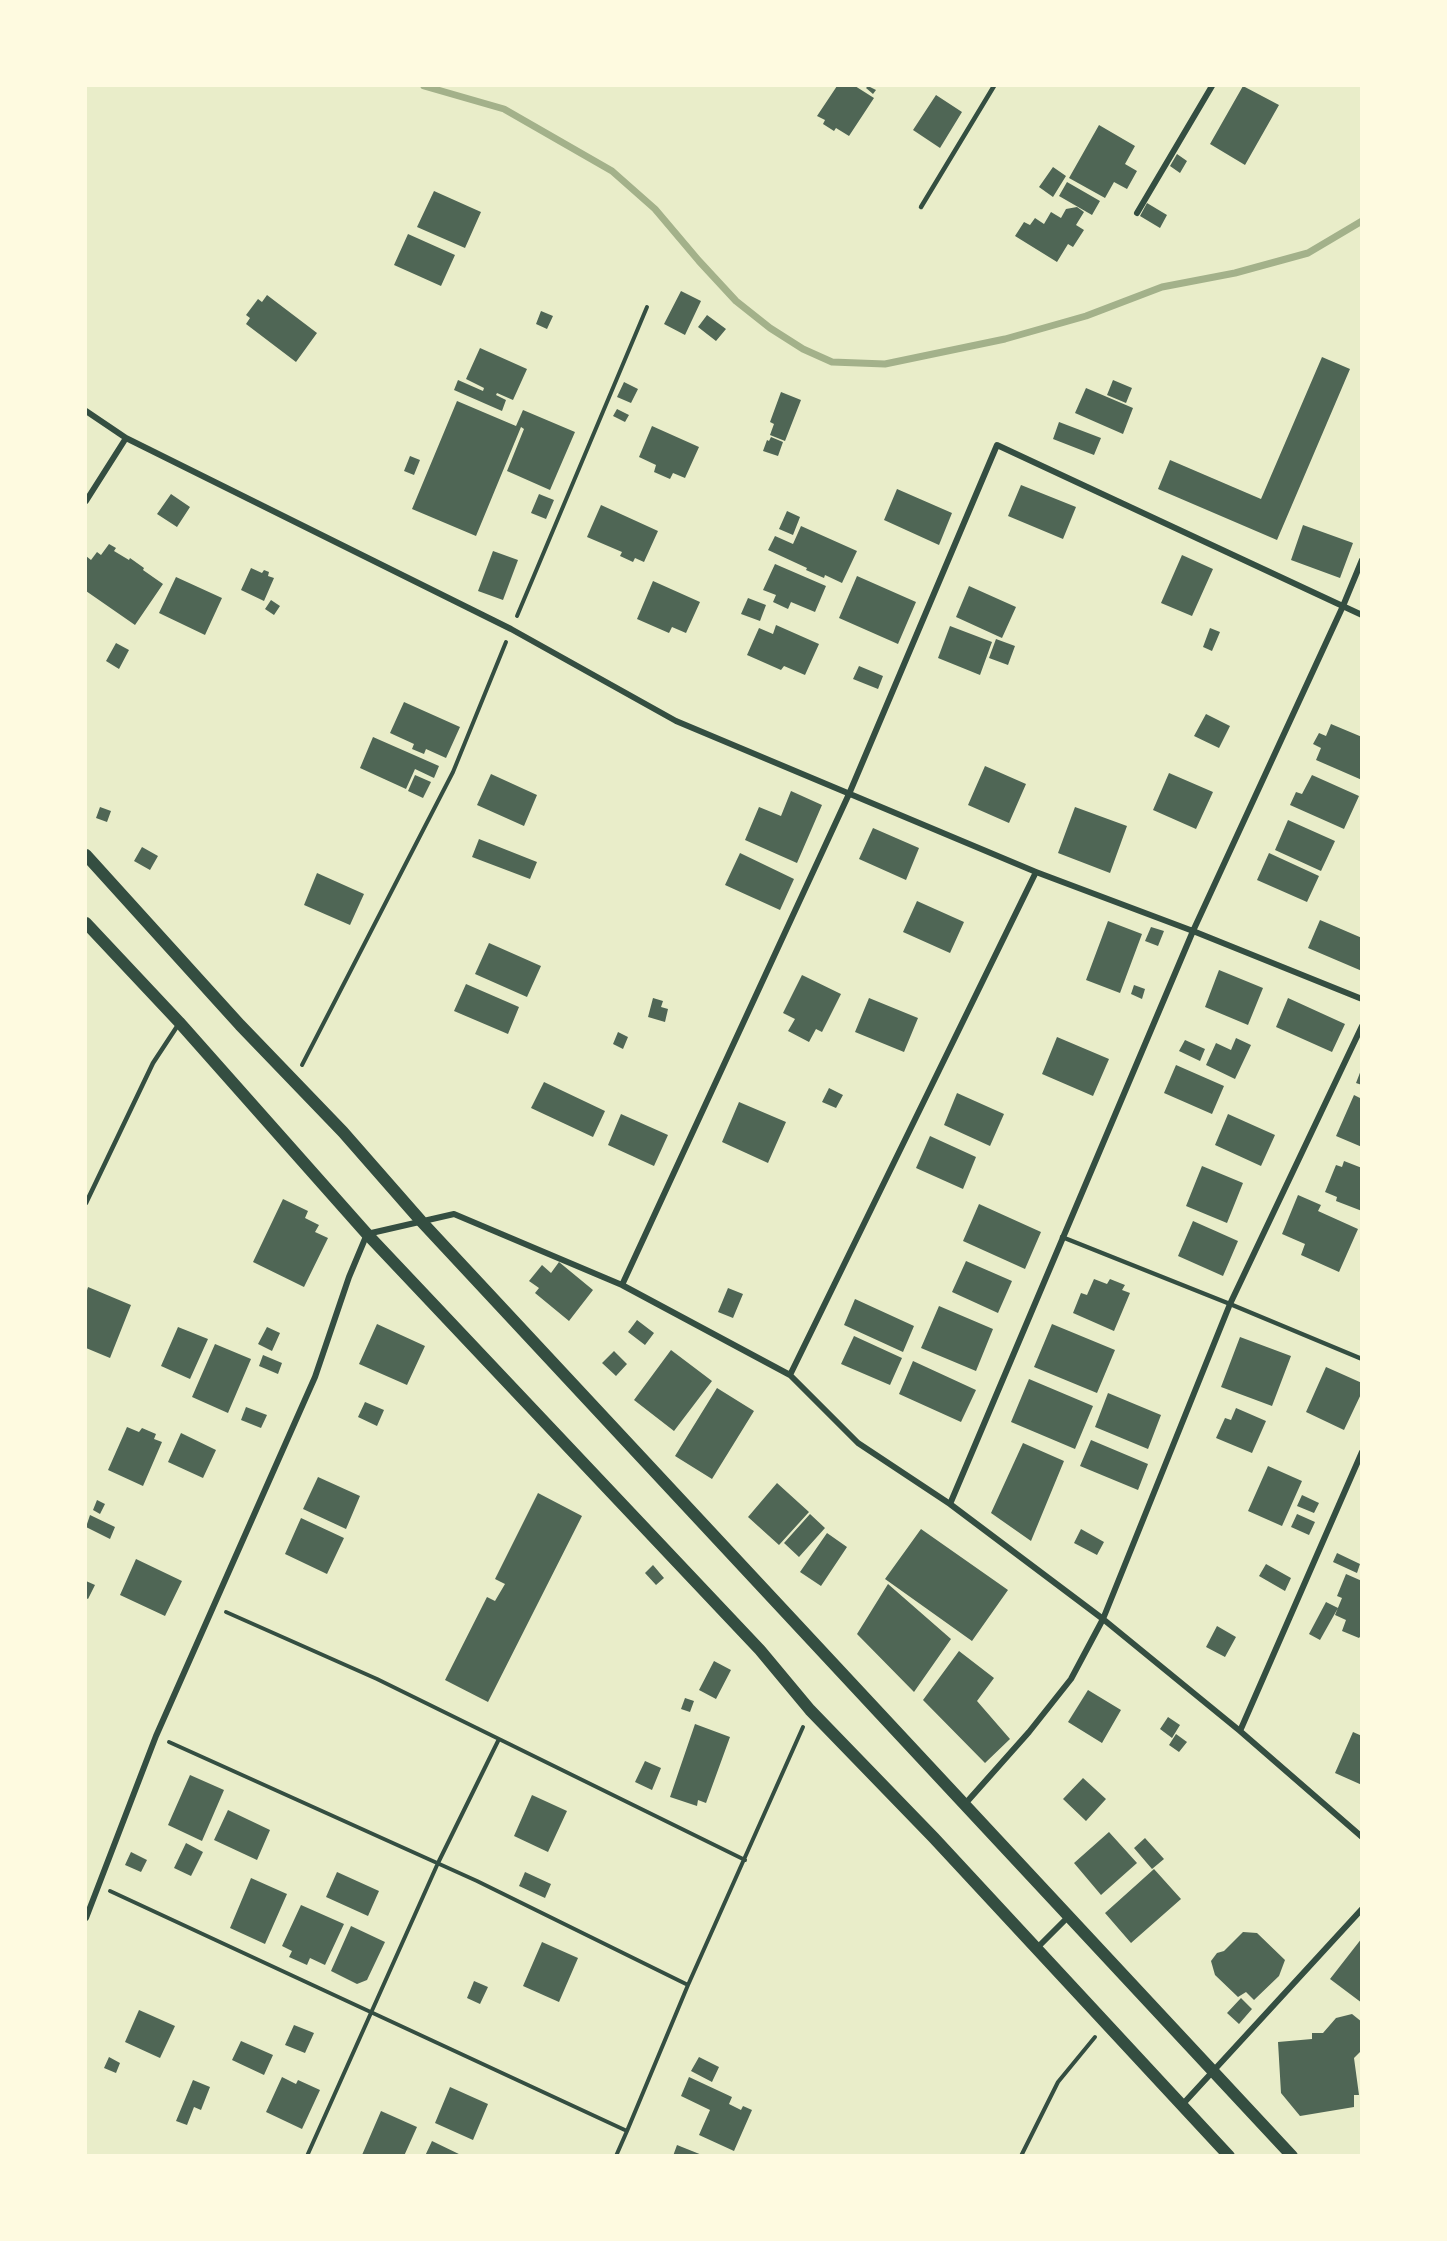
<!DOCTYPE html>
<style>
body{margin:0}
#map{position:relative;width:1447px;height:2241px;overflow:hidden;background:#e9edc9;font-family:"Source Sans 3",sans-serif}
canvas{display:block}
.frame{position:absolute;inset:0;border:87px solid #fefae0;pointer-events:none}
</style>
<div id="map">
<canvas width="1447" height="2241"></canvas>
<div class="frame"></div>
</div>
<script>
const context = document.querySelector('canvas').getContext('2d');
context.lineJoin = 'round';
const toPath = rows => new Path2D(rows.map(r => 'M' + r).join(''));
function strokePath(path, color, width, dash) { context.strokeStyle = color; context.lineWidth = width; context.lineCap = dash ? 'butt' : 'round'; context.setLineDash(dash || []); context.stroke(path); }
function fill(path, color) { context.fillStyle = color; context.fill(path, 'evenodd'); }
const stream = toPath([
 [424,86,504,109,612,171,655,209,699,261,736,301,770,328,803,349,832,362,885,364,1005,339,1086,316,1162,287,1235,273,1308,253,1362,221]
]);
const building = toPath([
 [837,86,855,86,874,98,849,136,836,128,834,131,823,124,825,120,817,116],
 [868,86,876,90,873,94,866,88],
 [1243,86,1279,105,1245,165,1210,144],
 [936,95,962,112,940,148,913,130],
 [1099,125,1135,146,1125,164,1137,171,1127,189,1114,182,1105,198,1069,178],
 [1177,154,1187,161,1180,173,1170,166],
 [1053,167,1066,176,1053,197,1039,187],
 [1067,182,1100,201,1092,215,1059,196],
 [434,191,481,212,465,248,417,227],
 [1147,203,1167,215,1160,228,1140,216],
 [1077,207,1084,212,1076,225,1084,230,1073,247,1068,244,1057,262,1015,236,1024,222,1030,225,1035,218,1044,224,1051,212,1061,218,1066,209],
 [408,234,455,255,441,286,394,265],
 [681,291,701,301,685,335,664,324],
 [267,295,317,333,296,362,246,324,250,318,246,315,258,299,262,302],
 [541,311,553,316,547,329,536,324],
 [707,315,726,329,716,341,698,327],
 [480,348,527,369,513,400,497,393,496,395,506,400,502,411,454,390,458,380,483,391,484,388,466,379],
 [1322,357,1350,369,1277,540,1158,489,1170,460,1261,499],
 [1113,380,1132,388,1126,403,1107,395],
 [624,382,638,389,631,403,617,397],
 [1086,388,1133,408,1123,434,1075,413],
 [781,392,801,400,785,441,770,435,774,424,770,422],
 [457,401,516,426,523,410,575,432,550,490,507,471,524,429,521,427,476,536,412,509],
 [617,409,629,415,625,422,613,416],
 [1059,422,1101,438,1094,455,1053,439],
 [652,426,699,447,685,478,673,473,670,479,654,472,656,465,639,457],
 [771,437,783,442,778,456,763,451,767,440,769,441],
 [410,456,420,460,414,475,404,471],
 [1021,485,1076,507,1063,539,1008,516],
 [897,489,952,513,939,545,884,520],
 [171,494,190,507,177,527,157,514],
 [539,494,554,500,546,519,531,513],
 [601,505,658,531,644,562,635,558,633,562,620,556,622,552,587,537],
 [787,511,800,517,793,535,779,529],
 [1303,525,1353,543,1340,578,1291,560],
 [801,526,857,551,842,583,825,575,824,578,806,570,807,568,768,550,775,536,793,544],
 [109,544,116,548,114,551,129,560,130,558,144,568,143,570,163,584,135,625,86,591,86,556,91,560,97,552,101,555],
 [493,551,518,560,503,600,478,591],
 [1182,555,1213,569,1192,616,1161,603],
 [775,564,826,586,815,612,791,602,788,609,773,602,776,595,763,590],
 [251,568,262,573,264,570,269,572,268,576,274,578,264,601,241,590],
 [857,576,916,602,898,644,839,618],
 [176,577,222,598,205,635,159,613],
 [653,581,700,602,686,633,672,627,669,633,637,619],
 [969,586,1016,607,1002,638,956,617],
 [748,598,766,605,760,621,741,614],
 [271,600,280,606,274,615,265,609],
 [776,625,819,644,805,675,784,666,781,670,747,655,759,628,773,634],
 [950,626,992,642,980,675,938,658],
 [1210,628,1220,632,1212,651,1203,647],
 [996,639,1015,646,1008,665,989,658],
 [116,643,129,650,119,669,106,661],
 [859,666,883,676,878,689,853,679],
 [404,702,460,727,446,758,426,749,424,754,412,749,414,744,390,733],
 [1206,714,1230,726,1219,748,1194,736],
 [1331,724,1362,737,1362,780,1316,760,1321,748,1313,744,1319,733,1326,736],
 [373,737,439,766,434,778,415,769,406,789,360,768],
 [985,766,1026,784,1009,823,968,805],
 [1169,773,1213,792,1196,829,1153,810],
 [491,774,537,795,524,826,477,805],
 [415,775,431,782,423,798,408,791],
 [1312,775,1359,796,1344,829,1290,805,1296,792,1302,794],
 [791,791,822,805,797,863,745,840,759,807,781,816],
 [100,807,111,811,107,822,96,818],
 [1075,807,1127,826,1110,873,1058,853],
 [1288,820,1335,841,1321,871,1275,850],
 [873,828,919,848,906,880,859,859],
 [479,839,537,862,530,879,472,857],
 [142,847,158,856,150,870,134,861],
 [740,853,794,879,780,910,725,885],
 [1269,853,1319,876,1307,902,1257,880],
 [317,873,364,894,350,925,304,905],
 [917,901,964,922,950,953,903,932],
 [1320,920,1362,938,1362,971,1308,948],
 [1108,921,1142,934,1120,993,1086,980],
 [1151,927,1164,931,1158,946,1145,941],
 [489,943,541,966,527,997,475,974],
 [1219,970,1263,988,1248,1025,1205,1007],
 [802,975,841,994,822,1032,816,1029,809,1042,788,1031,795,1019,783,1013],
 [466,984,519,1007,508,1034,454,1011],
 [1134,985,1145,989,1142,999,1131,994],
 [653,998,663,1001,661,1007,668,1009,665,1022,648,1017],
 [869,998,918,1018,904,1052,855,1032],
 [1288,998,1345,1024,1332,1052,1276,1027],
 [618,1032,628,1037,623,1049,613,1044],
 [1057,1037,1109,1059,1093,1096,1042,1074],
 [1236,1038,1251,1045,1235,1079,1206,1065,1216,1043,1231,1050],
 [1185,1040,1205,1049,1200,1061,1179,1051],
 [1176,1065,1224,1086,1212,1114,1164,1093],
 [1361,1070,1362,1070,1362,1085,1356,1083],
 [544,1082,605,1111,593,1137,531,1108],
 [829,1088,843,1095,836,1108,822,1102],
 [957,1093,1004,1114,990,1146,944,1125],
 [1354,1095,1362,1099,1362,1147,1336,1136],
 [739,1102,786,1122,768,1163,722,1142],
 [621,1114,668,1135,654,1166,608,1145],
 [1228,1114,1275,1135,1261,1166,1215,1145],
 [930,1136,976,1157,963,1189,916,1168],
 [1344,1161,1362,1168,1362,1211,1336,1201,1337,1197,1325,1192,1336,1165,1342,1167],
 [1202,1166,1243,1183,1227,1223,1186,1206],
 [1298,1195,1321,1205,1318,1211,1358,1229,1339,1272,1301,1255,1305,1244,1282,1234],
 [283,1199,308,1211,305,1218,319,1225,315,1232,328,1238,304,1287,253,1262],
 [979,1204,1041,1232,1025,1269,963,1241],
 [1193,1221,1238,1241,1223,1276,1178,1256],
 [966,1261,1012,1281,998,1313,952,1292],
 [559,1262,593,1290,569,1321,535,1293,539,1288,529,1281,542,1265,551,1273],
 [1094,1279,1107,1284,1110,1279,1125,1285,1122,1290,1130,1293,1114,1331,1073,1313,1081,1293,1087,1295],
 [88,1287,131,1305,110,1358,86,1348,86,1294],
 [728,1288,743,1294,733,1318,718,1312],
 [855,1299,914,1326,903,1352,844,1325],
 [939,1306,993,1329,976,1371,921,1348],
 [637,1320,654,1333,645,1345,628,1332],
 [377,1324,425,1346,407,1385,359,1364],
 [1052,1324,1115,1350,1097,1393,1034,1367],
 [178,1327,208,1339,190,1379,161,1366],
 [267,1327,280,1333,272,1351,258,1344],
 [854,1336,902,1358,890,1385,841,1364],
 [1240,1337,1291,1356,1272,1406,1221,1387],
 [215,1344,251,1359,228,1413,192,1397],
 [671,1350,712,1381,674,1431,634,1400],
 [614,1351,627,1364,616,1376,602,1363],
 [263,1355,282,1363,278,1374,259,1366],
 [913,1361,976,1390,961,1422,899,1394],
 [1326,1367,1362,1383,1362,1392,1344,1430,1306,1412],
 [1029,1379,1093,1406,1075,1449,1011,1422],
 [717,1388,754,1411,712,1479,675,1456],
 [1108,1393,1161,1415,1148,1449,1095,1427],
 [365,1402,384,1410,377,1426,358,1417],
 [246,1407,267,1415,261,1428,241,1420],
 [1236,1408,1266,1421,1252,1453,1216,1438,1225,1418,1231,1420],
 [127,1427,139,1432,142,1428,156,1434,154,1439,162,1442,143,1486,108,1470],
 [181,1433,216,1450,203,1478,168,1462],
 [1091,1440,1148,1464,1138,1490,1080,1466],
 [1023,1443,1064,1461,1031,1541,991,1513],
 [1268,1466,1302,1481,1282,1526,1248,1511],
 [318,1477,360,1496,346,1529,303,1509],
 [777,1483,809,1512,779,1545,748,1517],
 [538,1493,582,1516,488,1702,445,1680,487,1597,495,1601,505,1584,495,1579],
 [1302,1495,1319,1503,1314,1513,1297,1506],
 [97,1500,105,1504,100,1514,93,1510],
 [810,1514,825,1528,799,1557,784,1543],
 [1297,1514,1315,1522,1309,1535,1291,1527],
 [90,1515,115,1527,110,1539,86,1527],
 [301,1518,344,1538,327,1574,285,1554],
 [921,1529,1008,1590,972,1641,885,1579],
 [1081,1529,1104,1542,1097,1555,1074,1543],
 [827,1533,847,1547,821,1586,800,1572],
 [1337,1553,1360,1564,1357,1573,1333,1562],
 [136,1559,182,1581,165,1616,120,1595],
 [1266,1564,1291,1578,1285,1591,1259,1576],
 [653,1565,664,1578,656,1585,645,1573],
 [1346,1574,1362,1581,1362,1634,1359,1638,1342,1631,1346,1620,1335,1615,1342,1598,1337,1596],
 [86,1581,95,1585,88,1599,86,1598],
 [888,1584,951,1639,914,1692,857,1634],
 [1326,1602,1338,1608,1320,1640,1309,1634],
 [1217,1626,1236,1637,1225,1657,1206,1647],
 [959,1651,994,1678,977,1701,1010,1739,985,1763,923,1700],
 [714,1661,731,1670,716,1699,699,1690],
 [1088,1690,1121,1710,1102,1743,1068,1722],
 [685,1698,694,1701,690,1712,681,1709],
 [1168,1717,1180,1725,1172,1738,1160,1729],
 [695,1724,730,1737,706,1803,698,1800,697,1806,670,1797],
 [1353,1732,1362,1736,1362,1785,1335,1773],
 [1176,1734,1187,1742,1179,1752,1169,1745],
 [645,1761,661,1768,652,1790,635,1782],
 [190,1775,224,1790,202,1841,168,1825],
 [1083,1778,1106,1799,1086,1821,1063,1799],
 [532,1795,567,1811,548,1852,514,1836],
 [228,1810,270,1830,257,1860,214,1840],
 [1109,1832,1137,1863,1101,1895,1074,1863],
 [1145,1838,1164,1859,1152,1869,1134,1848],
 [186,1843,203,1852,191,1876,174,1868],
 [131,1852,147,1860,141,1872,125,1865],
 [1154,1869,1181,1899,1131,1943,1105,1913],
 [337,1872,379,1891,368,1916,326,1897],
 [525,1872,551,1884,545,1898,519,1886],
 [251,1878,287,1894,265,1944,230,1928],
 [301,1905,344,1924,325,1965,310,1958,307,1965,289,1957,292,1951,282,1946],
 [351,1926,385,1942,367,1980,357,1984,331,1971],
 [1243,1932,1257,1933,1285,1960,1279,1976,1254,2000,1246,1992,1238,1997,1215,1975,1211,1961,1217,1953,1224,1951],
 [1362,1938,1362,2003,1330,1979],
 [542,1942,578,1958,559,2002,523,1986],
 [474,1981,488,1987,480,2004,467,1998],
 [1241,1998,1252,2009,1239,2024,1227,2013],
 [139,2010,175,2026,160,2058,125,2042],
 [1352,2014,1362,2022,1362,2050,1354,2058,1359,2095,1354,2095,1354,2107,1300,2116,1281,2093,1278,2042,1312,2039,1312,2033,1323,2033,1336,2018],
 [294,2025,314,2033,305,2053,285,2045],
 [241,2041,273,2055,264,2075,232,2060],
 [109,2057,120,2063,116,2073,104,2068],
 [699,2057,719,2067,712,2082,691,2071],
 [282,2077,296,2084,298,2080,320,2090,302,2129,266,2112],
 [689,2077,732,2097,729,2104,741,2110,743,2106,752,2110,734,2151,699,2135,710,2110,681,2096],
 [193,2080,210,2087,201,2110,194,2107,187,2125,176,2121],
 [450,2087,488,2104,473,2140,435,2123],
 [381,2111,417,2127,404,2156,362,2155],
 [432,2141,463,2156,425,2156],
 [677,2145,702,2155,702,2156,673,2156]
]);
const path = toPath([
 [517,616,647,307],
 [302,1065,453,772,506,642],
 [226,1612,377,1679,745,1860],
 [169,1742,477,1881,688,1985,803,1727],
 [110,1891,627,2131,688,1985],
 [307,2156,438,1863,499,1739],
 [616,2156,627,2131],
 [1021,2156,1058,2082,1095,2037]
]);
const service = toPath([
 [921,207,994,86],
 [86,1203,153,1063,178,1025],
 [1062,1237,1230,1304,1362,1359]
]);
const minor = toPath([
 [1137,213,1212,86],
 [86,411,126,438,86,501],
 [126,438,511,629,676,721,1036,872,1193,931,1362,999],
 [622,1285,849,794,997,445,1362,615],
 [790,1375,1036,872],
 [950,1504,1193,931,1343,606,1362,560],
 [1240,1731,1362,1452],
 [965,1804,1029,1732,1071,1679,1103,1619,1230,1304,1362,1026],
 [86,1918,156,1736,315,1377,349,1277,367,1234,454,1214,622,1285,790,1375,858,1443,950,1504,1103,1619,1240,1731,1362,1837],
 [1036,1949,1069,1916],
 [1182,2105,1362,1909]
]);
const secondary = toPath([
 [86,855,240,1025,343,1132,421,1221,1292,2156],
 [86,923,179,1022,367,1234,760,1650,810,1710,934,1838,1229,2156]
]);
strokePath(stream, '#a3b18a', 7);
fill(building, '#4f6655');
strokePath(path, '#344e41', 4);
strokePath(service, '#344e41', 4.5);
strokePath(minor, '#344e41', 6);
strokePath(secondary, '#344e41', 12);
</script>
